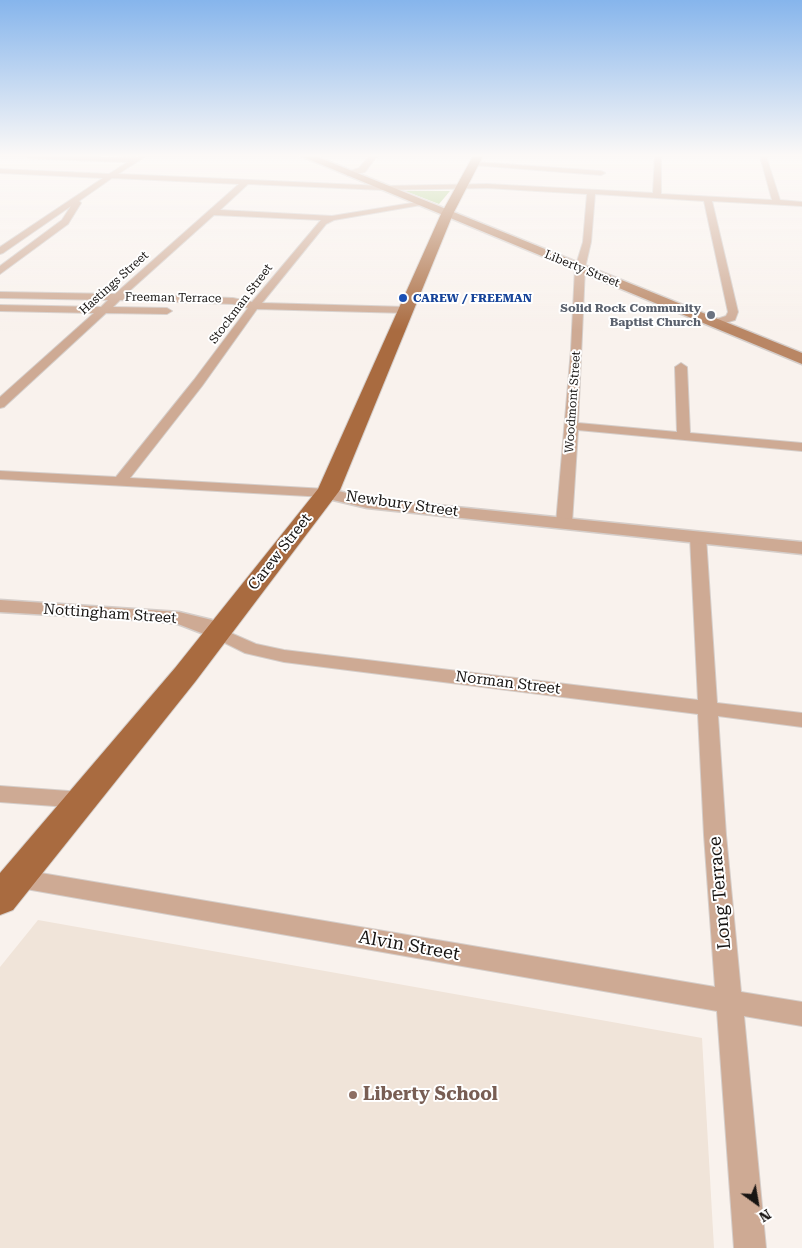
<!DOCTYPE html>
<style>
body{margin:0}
#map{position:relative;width:802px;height:1248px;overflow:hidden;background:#f9f2ed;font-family:"Roboto Serif",serif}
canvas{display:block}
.north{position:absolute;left:732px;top:1178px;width:50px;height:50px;-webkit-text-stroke:4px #fff;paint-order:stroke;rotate:148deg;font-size:14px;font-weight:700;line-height:20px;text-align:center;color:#171412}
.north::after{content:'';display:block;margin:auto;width:18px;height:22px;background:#171412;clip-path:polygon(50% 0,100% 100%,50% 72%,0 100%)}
</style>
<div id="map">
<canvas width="802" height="1248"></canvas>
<div class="north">N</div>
</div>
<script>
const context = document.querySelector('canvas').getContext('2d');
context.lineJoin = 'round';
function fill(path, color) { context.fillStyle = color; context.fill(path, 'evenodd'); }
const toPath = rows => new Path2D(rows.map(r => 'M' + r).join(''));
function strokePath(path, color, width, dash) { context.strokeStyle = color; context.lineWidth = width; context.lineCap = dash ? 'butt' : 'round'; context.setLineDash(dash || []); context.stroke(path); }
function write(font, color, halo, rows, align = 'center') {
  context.font = font + ' "Roboto Serif",serif'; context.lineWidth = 4; context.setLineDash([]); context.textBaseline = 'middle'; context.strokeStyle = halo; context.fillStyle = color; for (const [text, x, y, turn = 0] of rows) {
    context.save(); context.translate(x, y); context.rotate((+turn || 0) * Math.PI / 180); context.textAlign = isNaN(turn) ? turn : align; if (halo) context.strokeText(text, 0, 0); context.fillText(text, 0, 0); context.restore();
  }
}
const built = toPath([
 [38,920,702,1038,714,1248,0,1248,0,967]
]);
const green = toPath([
 [405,191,450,191,439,204]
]);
const minor = toPath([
 [25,156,135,158,146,156,118,174,383,186,487,184,653,193,655,156,661,156,661,194,772,200,760,156,766,156,780,200,802,202,802,206,712,201,738,312,735,320,715,326,711,325,710,323,711,321,726,316,728,312,704,201,595,194,591,242,585,268,578,423,677,432,675,367,681,363,687,367,690,433,802,443,802,451,578,430,572,523,569,526,564,528,559,526,556,523,571,350,575,268,583,242,587,194,487,188,383,190,248,184,220,210,332,216,424,201,425,203,421,205,334,220,326,224,262,303,407,307,412,310,407,313,257,309,202,386,130,478,326,489,331,490,333,493,331,496,326,497,0,479,0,471,116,477,194,380,248,308,233,304,120,300,113,307,167,308,172,311,167,314,106,313,4,407,0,408,0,397,94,313,0,311,0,305,101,307,108,300,0,298,0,292,115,294,239,184,112,178,79,201,81,203,68,224,0,274,0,266,62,220,71,206,3,253,0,254,0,247,103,178,0,173,0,169,109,174,128,162,28,158,25,156],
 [214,215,321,220,252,302,233,298,126,294,214,215],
 [370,156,377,156,365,172,347,176,347,172,359,168,370,156],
 [474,162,601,171,605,173,601,175,472,165,470,164,474,162],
 [698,532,703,534,706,537,717,703,802,713,802,727,718,716,726,835,741,992,802,1002,802,1026,744,1016,766,1248,734,1248,717,1011,9,886,5,879,9,872,17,869,715,987,704,835,698,714,284,662,245,653,211,636,208,632,211,628,217,627,256,644,284,650,698,700,690,537,693,534,698,532],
 [0,786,82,792,90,794,93,800,90,806,82,808,0,802,0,786]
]);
const tertiary = toPath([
 [326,488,367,498,802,542,802,554,367,508,320,497,317,493,320,489,326,488],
 [0,600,179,612,212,620,225,627,228,632,225,637,217,639,178,624,155,621,0,612,0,600]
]);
const secondary = toPath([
 [301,156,315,156,802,353,802,364,301,156]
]);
const primary = toPath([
 [473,156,483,156,453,214,340,490,195,682,13,910,0,915,0,873,175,668,318,489,441,214,473,156]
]);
const markers = [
 [403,298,5,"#1a4fb4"],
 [711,315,5,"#6b7280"],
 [353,1095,5,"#8d6e63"]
];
const farStreetnames = [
 ["Liberty Street",582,269,22],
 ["Hastings Street",114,283,-42],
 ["Freeman Terrace",173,298,1],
 ["Stockman Street",241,304,-53],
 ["Woodmont Street",573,402,-86]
];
const farTransitnames = [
 ["CAREW / FREEMAN",413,298]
];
const farWorshipnames = [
 ["Solid Rock Community",701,308],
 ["Baptist Church",701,322]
];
const streetNames = [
 ["Newbury Street",402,504,8],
 ["Carew Street",280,552,-52],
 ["Nottingham Street",110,614,4],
 ["Norman Street",508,683,7]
];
const nearStreetnames = [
 ["Long Terrace",720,893,-95],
 ["Alvin Street",409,946,10]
];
const nearEducationnames = [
 ["Liberty School",363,1095]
];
fill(built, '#f0e4d9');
fill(green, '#acce85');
strokePath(minor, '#d5ceca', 2);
strokePath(tertiary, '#d5ceca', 3);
strokePath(secondary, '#d5ceca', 3);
strokePath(primary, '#d5ceca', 2);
fill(minor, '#ceaa94');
fill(tertiary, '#ceaa94');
fill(secondary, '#b98664');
fill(primary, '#a96b40');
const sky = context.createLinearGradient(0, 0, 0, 331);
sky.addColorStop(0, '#86b5ec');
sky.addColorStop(0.47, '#fcf9f7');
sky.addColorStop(1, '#fcf9f700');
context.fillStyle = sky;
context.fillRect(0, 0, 802, 331);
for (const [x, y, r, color] of markers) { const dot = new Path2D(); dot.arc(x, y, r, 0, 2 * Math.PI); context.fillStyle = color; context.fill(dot); strokePath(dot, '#fff', 2); }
write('12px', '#171412', '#fff', farStreetnames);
write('bold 12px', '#164399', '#fff', farTransitnames, 'left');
write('bold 12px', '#5b616d', '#fff', farWorshipnames, 'right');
write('15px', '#171412', '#fff', streetNames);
write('18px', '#171412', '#fff', nearStreetnames);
write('bold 18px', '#785e54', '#fff', nearEducationnames, 'left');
</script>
